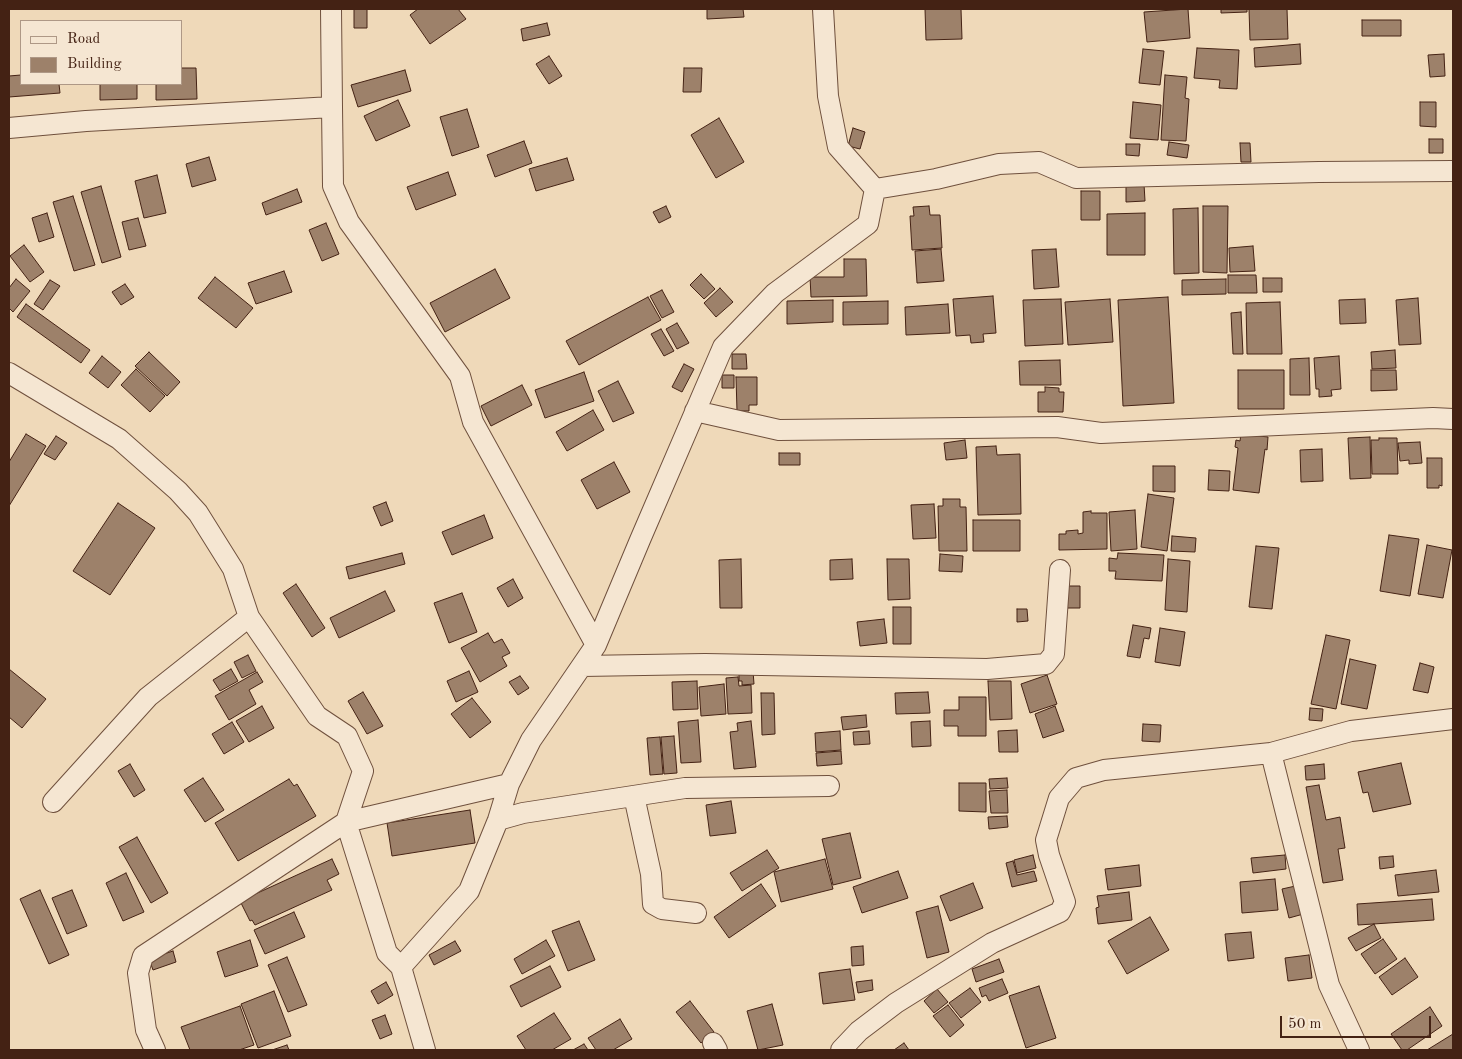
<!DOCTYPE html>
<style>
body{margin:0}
#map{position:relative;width:1462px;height:1059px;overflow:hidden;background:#efd9b9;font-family:"Old Standard TT",serif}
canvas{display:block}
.frame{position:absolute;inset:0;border:10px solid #442214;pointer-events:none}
.legend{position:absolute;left:20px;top:20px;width:162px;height:65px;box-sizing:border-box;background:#f5e6d2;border:1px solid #ae9886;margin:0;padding:6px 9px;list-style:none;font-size:15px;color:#442214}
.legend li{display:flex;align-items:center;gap:10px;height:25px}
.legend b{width:25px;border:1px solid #ae9886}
.scale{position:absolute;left:1280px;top:1016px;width:151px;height:22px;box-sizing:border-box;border:2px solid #442214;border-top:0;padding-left:6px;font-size:15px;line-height:18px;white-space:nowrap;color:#442214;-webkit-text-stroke:4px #f5e6d2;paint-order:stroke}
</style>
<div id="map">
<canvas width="1462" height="1059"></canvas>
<div class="frame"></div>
<ul class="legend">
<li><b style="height:6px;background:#f5e6d2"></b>Road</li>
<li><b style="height:14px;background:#9d816a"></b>Building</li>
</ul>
<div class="scale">50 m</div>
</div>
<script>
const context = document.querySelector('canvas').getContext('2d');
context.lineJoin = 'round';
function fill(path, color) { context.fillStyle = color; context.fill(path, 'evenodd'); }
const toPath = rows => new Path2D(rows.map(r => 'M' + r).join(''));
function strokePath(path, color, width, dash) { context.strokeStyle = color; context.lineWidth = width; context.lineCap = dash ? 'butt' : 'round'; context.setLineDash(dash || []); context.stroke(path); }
const building = toPath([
 [354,9,367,9,367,28,354,28,354,9],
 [418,9,458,9,466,19,430,44,410,15,418,9],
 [707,9,743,9,744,17,707,19,707,9],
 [925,9,961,9,962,39,926,40,925,9],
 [1188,9,1190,38,1147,42,1144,12,1188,9],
 [1221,9,1247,9,1247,12,1221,13,1221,9],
 [1249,9,1287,9,1288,39,1250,40,1249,9],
 [1362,20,1401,20,1401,36,1362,36,1362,20],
 [547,23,550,35,523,41,521,29,547,23],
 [1300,44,1301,64,1255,67,1254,48,1300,44],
 [1197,48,1239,50,1237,89,1219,88,1220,80,1194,78,1197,48],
 [1143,49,1164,51,1160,85,1139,83,1143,49],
 [1444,54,1445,76,1430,77,1428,55,1444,54],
 [549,56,562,76,549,84,536,64,549,56],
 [181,68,196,68,197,99,156,100,156,84,181,84,181,68],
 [684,68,702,68,701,92,683,92,684,68],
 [405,70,411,91,358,107,351,85,405,70],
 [21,75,21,84,59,84,60,93,9,97,9,76,21,75],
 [1165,75,1187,77,1185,98,1189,99,1186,141,1161,140,1165,75],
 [100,84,137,84,137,99,100,100,100,84],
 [398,100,410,126,376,141,364,116,398,100],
 [1133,102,1161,105,1158,140,1130,138,1133,102],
 [1420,102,1436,102,1436,127,1420,126,1420,102],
 [467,109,479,147,452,156,440,117,467,109],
 [719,118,744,162,716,178,691,135,719,118],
 [853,128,865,132,860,149,848,146,853,128],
 [1429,139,1443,139,1443,153,1429,153,1429,139],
 [524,141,532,163,495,177,487,155,524,141],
 [1169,142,1189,145,1187,158,1167,155,1169,142],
 [1240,143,1250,143,1251,162,1241,162,1240,143],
 [1126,144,1140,144,1139,156,1126,155,1126,144],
 [209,157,216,180,192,187,186,164,209,157],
 [567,158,574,180,536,191,529,169,567,158],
 [448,172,456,195,416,210,407,187,448,172],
 [157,175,166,213,144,218,135,181,157,175],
 [1144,184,1145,201,1126,202,1126,185,1144,184],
 [101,186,121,257,102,263,81,192,101,186],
 [297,189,302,202,266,215,262,203,297,189],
 [1081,191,1100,191,1100,220,1081,220,1081,191],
 [73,196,95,265,74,271,53,202,73,196],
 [666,206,671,217,659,223,653,212,666,206],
 [929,206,930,215,940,215,942,248,912,250,910,216,914,216,913,207,929,206],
 [1203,206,1228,206,1227,273,1203,272,1203,206],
 [1198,208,1199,273,1174,274,1173,209,1198,208],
 [47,213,54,237,39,242,32,218,47,213],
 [1145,213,1145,255,1107,255,1107,214,1145,213],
 [138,218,146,246,129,250,122,222,138,218],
 [326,223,339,254,322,261,309,230,326,223],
 [24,245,44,272,30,282,10,256,24,245],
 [1253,246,1255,271,1230,272,1229,248,1253,246],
 [941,249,944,281,917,283,915,251,941,249],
 [1056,249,1059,287,1034,289,1032,250,1056,249],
 [844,259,866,259,867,296,811,297,810,277,844,277,844,259],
 [495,269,510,298,445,332,430,303,495,269],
 [284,271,292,292,256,304,248,283,284,271],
 [701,274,715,289,704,299,690,285,701,274],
 [1228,275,1256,275,1257,293,1228,293,1228,275],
 [215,277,253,308,236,328,198,298,215,277],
 [1263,278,1282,278,1282,292,1263,292,1263,278],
 [16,279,30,291,13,312,9,308,9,288,16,279],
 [1226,279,1226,294,1182,295,1182,280,1226,279],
 [50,280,60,286,43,310,34,304,50,280],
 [125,284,134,297,121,305,112,292,125,284],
 [720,288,733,302,716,317,704,303,720,288],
 [662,290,674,312,662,318,650,296,662,290],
 [993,296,996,333,983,334,984,342,971,343,970,335,956,336,953,299,993,296],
 [648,297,661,320,579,365,566,341,648,297],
 [1168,297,1174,403,1123,406,1118,300,1168,297],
 [1418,298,1421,344,1399,345,1396,300,1418,298],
 [1061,299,1063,344,1025,346,1023,300,1061,299],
 [1110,299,1113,342,1068,345,1065,302,1110,299],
 [1365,299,1366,323,1340,324,1339,300,1365,299],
 [833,300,833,322,787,324,787,301,833,300],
 [888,301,888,324,843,325,843,302,888,301],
 [1280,302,1282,354,1247,354,1246,303,1280,302],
 [26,304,90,350,81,363,17,317,26,304],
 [948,304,950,333,906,335,905,307,948,304],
 [1241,312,1243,354,1233,354,1231,313,1241,312],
 [677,323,689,343,677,349,666,329,677,323],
 [661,329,674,351,664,356,651,334,661,329],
 [1395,350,1396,368,1372,369,1371,352,1395,350],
 [149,352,180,382,167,396,135,366,149,352],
 [732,354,746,354,747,369,732,369,732,354],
 [102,356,121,372,108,388,89,373,102,356],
 [1339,356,1341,389,1331,390,1332,396,1319,397,1319,389,1316,389,1314,358,1339,356],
 [1309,358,1310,395,1290,395,1290,359,1309,358],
 [1060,360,1061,385,1020,385,1019,361,1060,360],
 [684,364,694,369,682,392,672,387,684,364],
 [136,369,165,396,150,412,121,385,136,369],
 [1238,370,1284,370,1284,409,1238,409,1238,370],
 [1371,370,1396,370,1397,390,1371,391,1371,370],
 [584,372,594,401,545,418,535,390,584,372],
 [722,375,734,375,734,388,722,388,722,375],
 [736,377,757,377,757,405,749,405,749,411,737,411,736,377],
 [618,381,634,413,613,422,598,391,618,381],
 [522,385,532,405,491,426,481,406,522,385],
 [1045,387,1059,388,1059,392,1064,392,1063,412,1038,412,1038,392,1045,392,1045,387],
 [593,410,604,430,567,451,556,432,593,410],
 [26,434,46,446,9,506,9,462,26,434],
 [1241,434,1268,437,1267,450,1265,449,1259,493,1233,490,1238,448,1235,447,1236,440,1240,441,1241,434],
 [56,436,67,443,55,460,44,454,56,436],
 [1370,437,1371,478,1350,479,1348,438,1370,437],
 [1379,438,1397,438,1398,474,1372,474,1371,440,1379,440,1379,438],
 [965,440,967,458,946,460,944,443,965,440],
 [1420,442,1422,463,1409,464,1409,460,1400,461,1398,443,1420,442],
 [996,446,997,455,1020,454,1021,514,978,515,976,447,996,446],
 [1322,449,1323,481,1301,482,1300,450,1322,449],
 [779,453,800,453,800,465,779,465,779,453],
 [1427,458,1442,458,1442,486,1439,485,1439,488,1427,488,1427,458],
 [614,462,630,492,597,509,581,480,614,462],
 [1153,466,1175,466,1175,492,1153,491,1153,466],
 [1209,470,1230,471,1229,491,1208,490,1209,470],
 [1148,494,1174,498,1167,551,1141,547,1148,494],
 [943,499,960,499,960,507,966,507,967,551,939,551,938,506,943,506,943,499],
 [386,502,393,521,381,526,373,507,386,502],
 [118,503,155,528,110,595,73,571,118,503],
 [934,504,936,538,913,539,911,505,934,504],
 [1135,510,1137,549,1111,551,1109,512,1135,510],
 [1091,511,1091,513,1107,513,1107,549,1059,550,1059,534,1066,534,1066,531,1078,530,1078,534,1083,533,1083,512,1091,511],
 [484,515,493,538,452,555,442,532,484,515],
 [973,520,1020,520,1020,551,973,551,973,520],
 [1389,535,1419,539,1410,596,1380,591,1389,535],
 [1172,536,1196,538,1195,552,1171,551,1172,536],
 [1427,545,1452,550,1443,598,1418,594,1427,545],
 [1256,546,1279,548,1272,609,1249,607,1256,546],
 [402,553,405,564,349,579,346,567,402,553],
 [1118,553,1164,555,1162,581,1115,579,1116,571,1109,571,1109,558,1117,559,1118,553],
 [940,554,963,556,962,572,939,571,940,554],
 [741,559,742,608,720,608,719,560,741,559],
 [852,559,853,579,830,580,830,560,852,559],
 [887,559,909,559,910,599,888,600,887,559],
 [1168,559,1190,561,1187,612,1165,610,1168,559],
 [513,579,523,598,508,607,497,588,513,579],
 [296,584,325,628,312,637,283,593,296,584],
 [1064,586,1080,586,1080,608,1065,608,1064,586],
 [385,591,395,611,339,638,330,618,385,591],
 [462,593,477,632,449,643,434,603,462,593],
 [893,607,911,607,911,644,893,644,893,607],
 [1017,609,1027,609,1028,621,1017,622,1017,609],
 [884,619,887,643,860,646,857,622,884,619],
 [1133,625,1151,628,1149,639,1144,638,1140,658,1127,656,1133,625],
 [1160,628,1185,632,1180,666,1155,662,1160,628],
 [488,633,494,643,502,639,510,653,502,657,507,666,480,682,461,648,488,633],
 [1326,635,1350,640,1336,709,1311,704,1326,635],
 [248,655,256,671,242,678,234,662,248,655],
 [1350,659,1376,665,1367,709,1341,704,1350,659],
 [1420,663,1434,667,1428,693,1413,690,1420,663],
 [9,669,46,699,22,728,9,717,9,669],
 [231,669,238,681,220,691,213,680,231,669],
 [469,671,478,692,456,702,447,681,469,671],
 [753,671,754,684,742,685,742,681,739,681,739,672,753,671],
 [257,672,263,682,249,690,256,704,229,720,215,696,257,672],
 [1047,675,1057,704,1030,713,1021,684,1047,675],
 [520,676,529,688,518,695,509,682,520,676],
 [738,677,739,686,751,685,752,713,728,714,726,678,738,677],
 [697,681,698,709,673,710,672,682,697,681],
 [988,681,1011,681,1012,719,990,720,988,681],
 [724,684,726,714,701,716,699,687,724,684],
 [363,692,383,726,367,734,348,701,363,692],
 [928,692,930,713,896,714,895,693,928,692],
 [761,693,774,693,775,734,762,735,761,693],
 [959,697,986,697,986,736,958,736,958,726,944,726,944,710,959,710,959,697],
 [472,698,491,722,470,738,451,714,472,698],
 [262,706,274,728,249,742,236,721,262,706],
 [1055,706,1064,731,1043,738,1035,714,1055,706],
 [1310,708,1323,709,1322,721,1309,720,1310,708],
 [866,715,867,727,843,730,841,717,866,715],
 [698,720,701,762,681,763,678,722,698,720],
 [751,721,756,767,734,769,730,732,738,731,737,723,751,721],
 [930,721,931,746,912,747,911,722,930,721],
 [232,722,244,742,224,754,212,734,232,722],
 [1143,724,1161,725,1160,742,1142,741,1143,724],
 [1017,730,1018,752,999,752,998,731,1017,730],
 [840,731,841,750,816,752,815,733,840,731],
 [869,731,870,744,854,745,853,732,869,731],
 [674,736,677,773,664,774,661,737,674,736],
 [660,737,663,774,650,775,647,738,660,737],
 [841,751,842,764,817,766,816,753,841,751],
 [1401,763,1411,804,1373,812,1368,792,1363,793,1358,772,1401,763],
 [130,764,145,790,134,797,118,771,130,764],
 [1324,764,1325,779,1306,780,1305,766,1324,764],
 [203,778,224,810,205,822,184,790,203,778],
 [1007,778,1008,788,990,789,989,779,1007,778],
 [289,779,294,786,297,784,316,816,238,861,215,823,289,779],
 [959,783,986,783,986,812,959,811,959,783],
 [1319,785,1326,820,1340,817,1345,848,1338,849,1343,880,1323,883,1306,787,1319,785],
 [1007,790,1008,813,991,813,989,791,1007,790],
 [731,801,736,833,710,836,706,805,731,801],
 [470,810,475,843,392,856,387,823,470,810],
 [1007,816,1008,827,989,829,988,817,1007,816],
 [850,833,861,878,833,885,822,839,850,833],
 [137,837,168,893,151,903,119,847,137,837],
 [767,850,779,868,742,891,730,873,767,850],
 [1033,855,1036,868,1017,873,1014,860,1033,855],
 [1285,855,1286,869,1253,873,1251,858,1285,855],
 [1393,856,1394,867,1380,869,1379,857,1393,856],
 [332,859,339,874,327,880,332,890,255,925,252,920,250,921,240,901,332,859],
 [825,859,833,889,781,902,774,872,825,859],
 [1013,861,1017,875,1034,871,1037,881,1012,887,1006,863,1013,861],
 [1139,865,1141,886,1108,890,1105,869,1139,865],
 [1436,870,1439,892,1398,896,1395,875,1436,870],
 [898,871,908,898,862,913,853,887,898,871],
 [126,873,144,912,123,921,106,883,126,873],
 [1275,879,1278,910,1242,913,1240,882,1275,879],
 [973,883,983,908,950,921,940,896,973,883],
 [761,884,776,906,729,938,714,917,761,884],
 [1300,885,1307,913,1289,918,1282,889,1300,885],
 [40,890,69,955,49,964,20,899,40,890],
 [72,890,87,926,67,934,52,898,72,890],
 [1129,892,1132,920,1098,924,1096,908,1099,907,1097,896,1129,892],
 [1432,899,1434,920,1358,925,1357,904,1432,899],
 [938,906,949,952,927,958,916,912,938,906],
 [294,912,305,937,265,954,254,930,294,912],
 [1150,917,1169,950,1127,974,1108,941,1150,917],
 [579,921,595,960,568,971,552,931,579,921],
 [1374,924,1381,938,1356,951,1348,938,1374,924],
 [1251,932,1254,958,1228,961,1225,934,1251,932],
 [1383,939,1397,959,1375,974,1361,954,1383,939],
 [250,940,258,966,225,977,217,952,250,940],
 [546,940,555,956,522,974,514,959,546,940],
 [455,941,461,951,434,965,429,955,455,941],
 [863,946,864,965,852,966,851,947,863,946],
 [173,951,176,962,153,970,149,959,173,951],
 [1309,955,1312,978,1288,981,1285,958,1309,955],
 [287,957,307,1005,288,1012,268,965,287,957],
 [1405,958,1418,977,1392,995,1379,977,1405,958],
 [999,959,1004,972,976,982,972,969,999,959],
 [550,966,561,987,521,1007,510,986,550,966],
 [850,969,855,1000,823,1004,819,973,850,969],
 [1002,979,1008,993,989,1001,986,995,982,997,979,988,1002,979],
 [872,980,873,990,858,993,856,982,872,980],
 [386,982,393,995,378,1004,371,991,386,982],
 [1039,986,1056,1038,1026,1048,1009,996,1039,986],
 [970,988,981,1002,961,1018,949,1003,970,988],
 [937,989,948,1002,934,1013,924,1001,937,989],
 [274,991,291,1036,258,1048,241,1004,274,991],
 [690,1001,714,1032,701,1043,676,1012,690,1001],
 [772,1004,783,1045,758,1050,747,1011,772,1004],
 [948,1005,964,1025,950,1037,933,1016,948,1005],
 [240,1006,254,1045,239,1050,190,1050,181,1027,240,1006],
 [1430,1007,1442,1026,1407,1050,1402,1050,1391,1034,1430,1007],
 [554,1013,571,1039,552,1050,526,1050,517,1036,554,1013],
 [385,1015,392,1034,380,1039,372,1020,385,1015],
 [620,1019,632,1039,613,1050,596,1050,588,1038,620,1019],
 [1453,1034,1453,1050,1427,1050,1453,1034],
 [904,1043,909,1050,894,1050,904,1043],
 [584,1044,588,1050,573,1050,584,1044],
 [287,1045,289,1050,272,1050,287,1045]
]);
const minor = toPath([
 [823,9,828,96,838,147,875,189,936,179,999,164,1039,162,1076,178,1319,172,1453,171],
 [332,107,333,186,349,222,460,376,473,422,596,645],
 [9,128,86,121,332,107,331,9],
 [9,373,119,439,178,491,198,513,233,569,249,617,317,716,347,736,363,771,346,822,387,953,401,967,425,1050],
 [695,411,779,430,1057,427,1101,433,1433,418,1453,419],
 [582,666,705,664,987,669,1046,664,1054,654,1060,570],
 [1271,753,1329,985,1359,1050],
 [634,796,651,874,653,904,662,909,696,913],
 [53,802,148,697,249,617],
 [498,820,523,813,685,788,829,786],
 [401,967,469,891,498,820,509,784,531,740,596,645,640,540,723,347,775,293,868,224,875,189],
 [713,1043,717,1050],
 [155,1050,146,1030,138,973,143,956,346,822,509,784],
 [841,1050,859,1031,896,1003,992,943,1060,912,1065,902,1049,855,1046,840,1059,798,1076,778,1104,770,1271,753,1351,731,1453,719]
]);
fill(building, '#9d816a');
strokePath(building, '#442214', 1);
strokePath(minor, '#6f503d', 22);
strokePath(minor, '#f5e6d2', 20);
</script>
